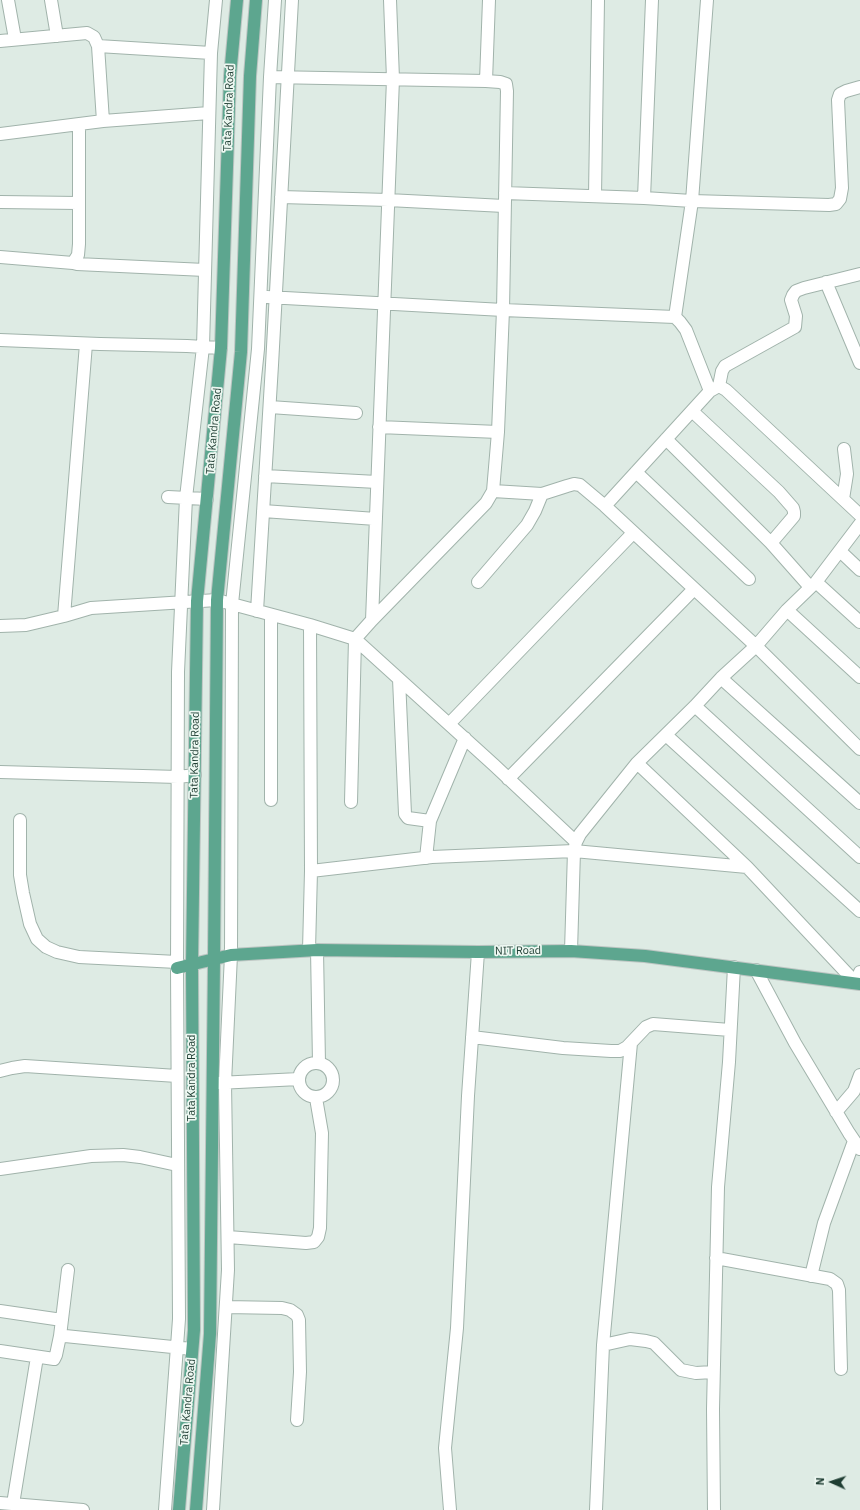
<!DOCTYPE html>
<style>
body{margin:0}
#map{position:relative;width:860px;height:1510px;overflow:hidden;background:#deebe4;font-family:"IBM Plex Sans",sans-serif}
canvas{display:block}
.north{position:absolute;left:812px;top:1462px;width:40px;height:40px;-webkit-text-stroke:3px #eef8f2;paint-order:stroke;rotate:273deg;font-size:11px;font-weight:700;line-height:16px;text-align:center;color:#1e3d32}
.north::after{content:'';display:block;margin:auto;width:14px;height:18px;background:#1e3d32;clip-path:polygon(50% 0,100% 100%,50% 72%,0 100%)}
</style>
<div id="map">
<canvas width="860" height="1510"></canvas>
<div class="north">N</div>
</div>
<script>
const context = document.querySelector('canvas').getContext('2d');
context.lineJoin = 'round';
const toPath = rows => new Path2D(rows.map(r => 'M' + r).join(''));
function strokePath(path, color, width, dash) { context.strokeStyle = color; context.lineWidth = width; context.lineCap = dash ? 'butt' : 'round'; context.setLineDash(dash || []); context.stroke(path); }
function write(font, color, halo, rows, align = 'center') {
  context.font = font + ' "IBM Plex Sans",sans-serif'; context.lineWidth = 3.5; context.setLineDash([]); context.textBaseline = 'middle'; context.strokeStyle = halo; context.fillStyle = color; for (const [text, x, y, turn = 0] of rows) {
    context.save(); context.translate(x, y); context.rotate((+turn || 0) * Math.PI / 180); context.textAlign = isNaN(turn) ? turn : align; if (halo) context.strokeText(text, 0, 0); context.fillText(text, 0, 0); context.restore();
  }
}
const minor = toPath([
 [8,0,15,39],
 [51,0,57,36],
 [0,41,87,33,94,37,98,46,103,121],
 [98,46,211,53],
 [270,77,486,81,500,82,506,84,507,91,503,310,498,432,493,491,486,503,372,620,355,639,351,802],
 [486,81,489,0],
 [0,134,103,121,209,113],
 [505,193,644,198,692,201,829,205,836,204,840,199,842,188,838,100,840,94,846,91,860,87],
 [595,196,598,0],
 [281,197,388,200,504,206],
 [644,198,652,0],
 [0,202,78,203],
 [0,257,73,263,78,255,79,244,79,124],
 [73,263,77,264,205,270],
 [826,282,860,363],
 [267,297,503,310,675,317,680,322,686,330,710,391],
 [675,317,692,201,707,0],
 [0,340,100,344,187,346,221,348],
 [719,386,722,371,725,366,795,327,796,316,791,300,793,295,796,291,804,288,860,274],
 [270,407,356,413],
 [692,411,779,492,793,508,794,512,794,516,771,543],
 [379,427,498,432],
 [666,439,771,543,810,587],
 [636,472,749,579],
 [265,476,377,482],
 [493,491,542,494,567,486,574,484,580,485,605,506,756,646,860,749],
 [168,497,207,499],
 [843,499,847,474,844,449],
 [605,506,710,391,719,386,726,390,860,515],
 [263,511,376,519],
 [840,551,860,570],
 [478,582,527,525,535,511,542,494],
 [816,582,860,622],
 [787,610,860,677],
 [257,611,272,365,292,0],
 [271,615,271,800],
 [64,616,86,344],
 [372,620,393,79,390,0],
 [0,626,26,625,64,616,91,608,217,600,310,625,355,639,494,765,576,842],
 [721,678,860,803],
 [399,679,405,814,408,818,430,821,426,858],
 [695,706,860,857],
 [449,724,633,533],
 [666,735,860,911],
 [637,763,747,867,856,983,860,972],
 [0,772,178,777,195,775],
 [508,779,694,589],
 [20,820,20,875,23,893,30,924,37,939,46,947,57,952,79,957,177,962],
 [430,821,465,738],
 [311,871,432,857,574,851,747,867],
 [309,950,311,871,310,625],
 [317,950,319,1063],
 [571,951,574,851,576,842,580,834,637,763,695,706,721,678,756,646,787,610,816,582,860,524],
 [756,970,795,1043,849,1133,860,1149],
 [472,1037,563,1048,611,1051,620,1051,627,1047,646,1027,653,1024,730,1030],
 '299 1080a17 17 0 1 1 34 0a17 17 0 1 1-34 0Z',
 [0,1071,12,1068,25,1066,177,1076],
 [218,1083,299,1079],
 [836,1112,854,1091,860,1075],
 [0,1169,91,1156,123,1155,140,1157,177,1165],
 [228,1237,306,1243,314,1242,318,1237,320,1228,322,1133,316,1098],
 [716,1258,830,1279,837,1284,839,1290,841,1369],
 [811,1276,824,1223,854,1141],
 [226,1307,282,1308,290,1310,297,1315,299,1320,300,1372,297,1420],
 [0,1311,62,1320],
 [60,1336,68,1270],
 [603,1345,630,1339,646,1341,654,1343,681,1370,696,1373,713,1372],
 [0,1351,54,1359,56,1355,60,1336,65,1336,192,1349],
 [0,1503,83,1510],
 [13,1504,37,1357],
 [165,1510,179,1319,177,968,178,672,186,498,203,347,211,53,216,0],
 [213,1510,228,1270,225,1083,231,955,232,604,258,349,270,77,275,0],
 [450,1510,445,1448,457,1328,468,1096,478,952],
 [596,1510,603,1345,631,1043],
 [714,1510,713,1409,718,1187,729,1062,734,967]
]);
const major = toPath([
 [177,968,231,955,317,950,478,952,571,951,645,956,860,984],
 [179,1510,194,1330,192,965,197,601,221,348,230,76,237,0],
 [196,1510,210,1334,214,960,217,600,241,352,250,76,256,0]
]);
const streetNames = [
 ["Tata Kandra Road",229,108,-88],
 ["Tata Kandra Road",214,431,-85],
 ["Tata Kandra Road",195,755,-89],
 ["NIT Road",518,951,-1],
 ["Tata Kandra Road",192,1078,-90],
 ["Tata Kandra Road",188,1402,-85]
];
strokePath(minor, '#a1b3ab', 14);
strokePath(major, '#bcc5c2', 14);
strokePath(minor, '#fff', 12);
strokePath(major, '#5da68f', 12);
write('11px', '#1e3d32', '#eef8f2', streetNames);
</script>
